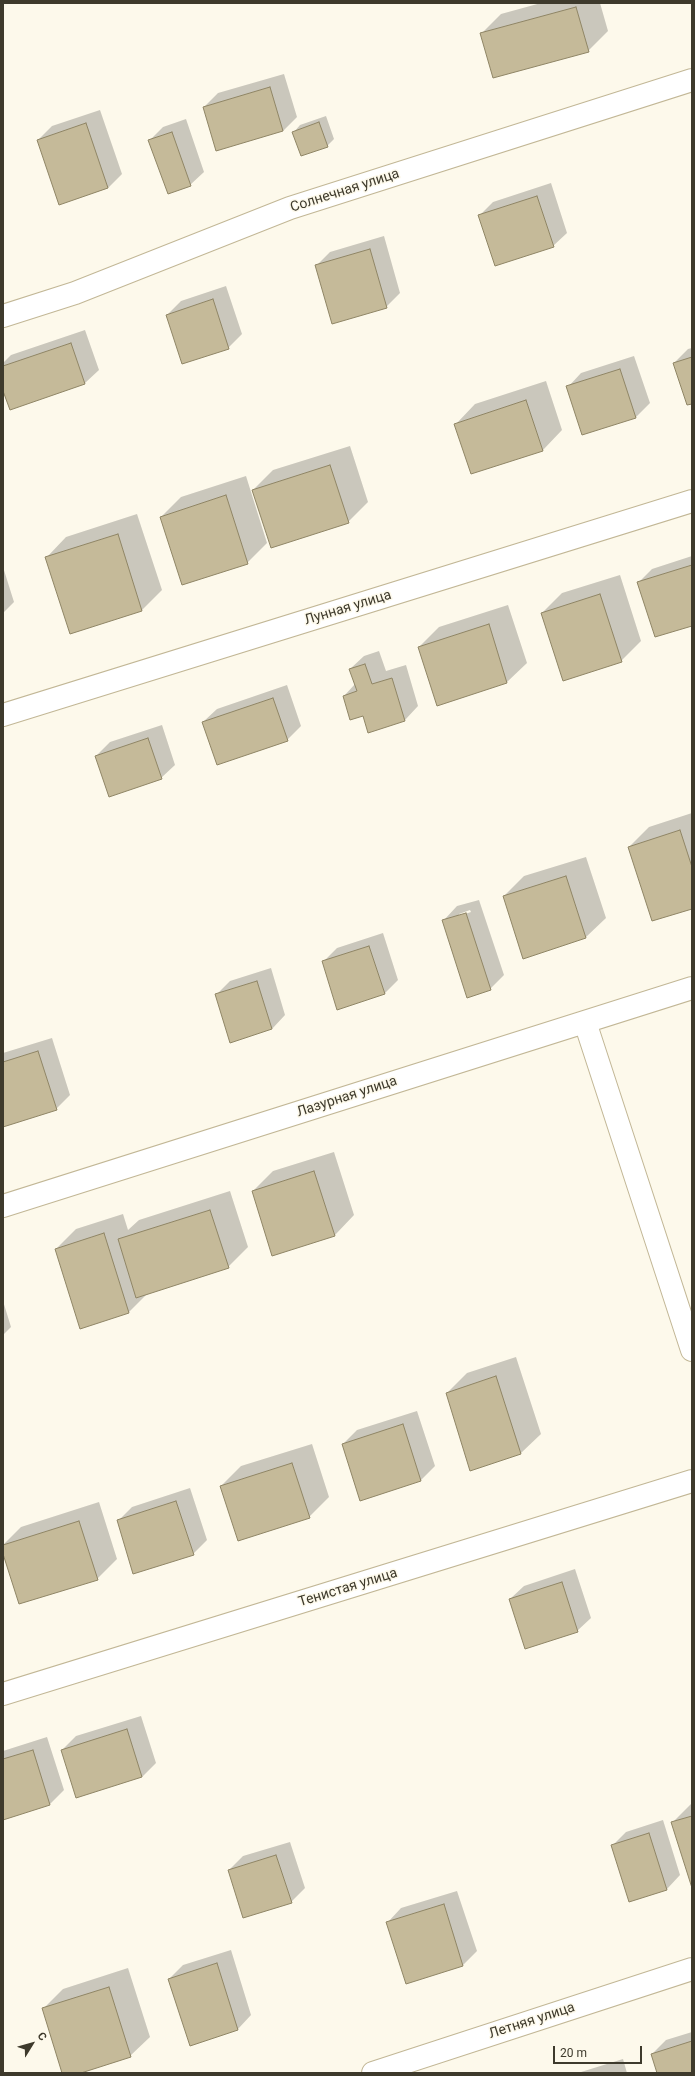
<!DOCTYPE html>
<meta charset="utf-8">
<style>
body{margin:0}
#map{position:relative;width:695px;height:2076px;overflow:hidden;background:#fdf9eb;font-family:Roboto,sans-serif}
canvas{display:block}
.frame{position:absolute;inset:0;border:4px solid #3e3a2c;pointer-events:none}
.north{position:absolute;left:12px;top:2024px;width:40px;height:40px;-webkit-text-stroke:3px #fdf9eb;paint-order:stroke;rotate:53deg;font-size:11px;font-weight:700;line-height:16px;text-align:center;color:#3e3a2c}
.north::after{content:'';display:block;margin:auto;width:14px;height:18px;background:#3e3a2c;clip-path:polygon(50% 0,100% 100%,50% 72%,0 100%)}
.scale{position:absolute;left:553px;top:2046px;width:89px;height:18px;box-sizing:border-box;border:2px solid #3e3a2c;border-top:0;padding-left:5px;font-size:12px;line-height:14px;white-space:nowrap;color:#3e3a2c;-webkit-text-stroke:3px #fdf9eb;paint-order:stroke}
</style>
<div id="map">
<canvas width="695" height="2076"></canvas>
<div class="frame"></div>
<div class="north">С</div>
<div class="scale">20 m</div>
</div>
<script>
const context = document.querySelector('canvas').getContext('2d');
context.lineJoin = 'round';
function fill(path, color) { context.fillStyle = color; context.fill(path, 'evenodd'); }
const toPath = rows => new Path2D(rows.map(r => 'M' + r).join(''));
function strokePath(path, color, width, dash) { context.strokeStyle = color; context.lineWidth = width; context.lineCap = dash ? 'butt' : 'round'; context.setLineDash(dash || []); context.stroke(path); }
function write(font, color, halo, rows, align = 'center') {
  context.font = font + ' Roboto,sans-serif'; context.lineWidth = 3; context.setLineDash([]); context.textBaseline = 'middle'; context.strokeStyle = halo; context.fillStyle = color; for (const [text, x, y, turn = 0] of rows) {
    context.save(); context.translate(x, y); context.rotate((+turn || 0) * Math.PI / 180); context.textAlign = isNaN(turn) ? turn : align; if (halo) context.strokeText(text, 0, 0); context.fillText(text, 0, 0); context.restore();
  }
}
const shadow = toPath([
 [541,3,600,3,608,31,588,51,481,34,501,14],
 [284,74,297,117,283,131,204,107,218,93],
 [100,110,122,174,108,188,60,204,38,140,52,126],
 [326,116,334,139,327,146,294,132,300,125],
 [186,119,204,172,190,185,149,141,163,127],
 [551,183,567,233,553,246,479,216,493,202],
 [384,236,400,293,386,307,316,266,330,252],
 [226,286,242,334,228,348,167,315,181,301],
 [85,330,99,370,85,383,10,409,3,388,3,363,11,355],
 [692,348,692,403,674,363,688,349],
 [634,356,650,403,636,417,568,387,581,373],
 [546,381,562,430,543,450,472,473,456,424,475,404],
 [350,446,368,502,348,522,253,490,273,470],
 [246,476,267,543,247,563,161,517,181,497],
 [137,514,162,590,142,610,71,633,47,557,66,537],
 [692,556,692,625,639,582,652,569],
 [3,567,14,602,3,613],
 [620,575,641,641,621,661,542,613,562,593],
 [508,605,527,663,507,682,438,704,419,647,439,627],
 [379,651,386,671,406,665,418,706,405,720,363,715,344,696,355,684,350,669,364,656],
 [287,685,301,726,287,740,203,722,217,709],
 [162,725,175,765,161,778,96,756,110,742],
 [692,813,692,907,629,847,649,827],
 [586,857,606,918,586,937,523,958,504,896,524,876],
 [479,900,504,975,490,989,444,920,457,906],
 [470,910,471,912,459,916,459,914],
 [383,933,398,980,384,994,323,962,337,948],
 [271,968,285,1015,272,1029,216,995,230,981],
 [52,1038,70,1095,56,1109,3,1126,3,1053],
 [334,1152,354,1215,335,1235,253,1191,273,1171],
 [230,1191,248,1247,228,1267,148,1293,129,1312,56,1249,76,1229,123,1214,128,1230,139,1220],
 [3,1301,11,1327,3,1335],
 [516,1357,541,1434,521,1453,471,1470,447,1393,467,1373],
 [417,1411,435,1466,421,1480,360,1500,343,1444,357,1430],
 [312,1444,329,1497,309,1517,221,1486,241,1466],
 [190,1488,207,1540,193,1554,118,1521,132,1507],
 [99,1502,117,1559,97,1579,3,1551,3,1545,21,1527],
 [575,1569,591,1618,577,1631,510,1599,524,1586],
 [141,1716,156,1763,142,1777,62,1750,76,1736],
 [47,1737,64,1790,50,1804,3,1819,3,1751],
 [692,1803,692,1885,672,1823],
 [663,1820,680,1875,667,1889,612,1846,626,1832],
 [290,1842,305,1888,291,1902,229,1870,243,1856],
 [457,1891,477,1951,463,1965,407,1983,388,1922,401,1908],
 [231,1950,251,2015,238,2029,169,1979,183,1965],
 [128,1968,150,2037,130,2056,78,2073,63,2073,43,2009,63,1989],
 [692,2032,692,2073,658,2073,652,2054,666,2040],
 [623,2059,627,2073,580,2073,581,2072]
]);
const building = toPath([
 [576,7,589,52,493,78,480,33,576,7],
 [270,87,283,131,216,151,203,107,270,87],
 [319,122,328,147,301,156,292,132,319,122],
 [86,123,108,188,59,205,37,140,86,123],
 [172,132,191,186,168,194,148,140,172,132],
 [537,196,554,247,495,266,478,215,537,196],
 [370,249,387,308,332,324,315,265,370,249],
 [213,299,229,349,182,364,166,315,213,299],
 [71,343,85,384,10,410,3,391,3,366,71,343],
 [692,357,692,404,687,405,673,363,692,357],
 [620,369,636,418,582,435,566,386,620,369],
 [526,400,543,451,471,474,454,424,526,400],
 [330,465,349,523,271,548,252,490,330,465],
 [226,495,248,564,182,585,160,517,226,495],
 [118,534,142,611,70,634,45,557,118,534],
 [692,565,692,626,655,637,637,582,692,565],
 [600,594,622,662,563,681,541,613,600,594],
 [489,624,507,683,437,706,418,647,489,624],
 [365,664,372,684,392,678,405,721,368,733,363,716,350,720,343,696,357,691,349,669,365,664],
 [273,698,288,741,217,765,202,722,273,698],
 [148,738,162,779,109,797,95,756,148,738],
 [680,830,692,867,692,909,652,921,628,847,680,830],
 [566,876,586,938,523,959,503,896,566,876],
 [466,913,491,990,467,998,442,920,466,913],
 [369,946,385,994,337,1010,322,961,369,946],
 [257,981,272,1029,230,1043,215,994,257,981],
 [38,1051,57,1110,3,1127,3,1062,38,1051],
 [314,1171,335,1236,272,1256,252,1191,314,1171],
 [210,1210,229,1268,136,1298,118,1239,210,1210],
 [104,1233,129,1313,80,1329,55,1249,104,1233],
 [496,1376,521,1454,470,1471,446,1393,496,1376],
 [403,1424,421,1481,360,1501,342,1444,403,1424],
 [292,1463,310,1518,238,1541,220,1486,292,1463],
 [176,1501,194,1555,133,1574,117,1520,176,1501],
 [79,1521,98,1580,19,1604,3,1554,3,1545,79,1521],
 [562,1582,578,1632,525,1649,509,1599,562,1582],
 [127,1729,142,1777,76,1798,61,1750,127,1729],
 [33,1750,50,1805,3,1820,3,1759,33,1750],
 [692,1816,692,1888,671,1822,692,1816],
 [649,1833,667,1890,629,1902,611,1845,649,1833],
 [276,1855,292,1903,243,1918,228,1870,276,1855],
 [444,1904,463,1966,406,1984,386,1922,444,1904],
 [217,1963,238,2030,190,2046,168,1979,217,1963],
 [109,1987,131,2057,81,2073,62,2073,42,2008,109,1987],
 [692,2041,692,2073,657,2073,651,2054,692,2041]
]);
const street = toPath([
 [3,316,75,293,290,208,692,80],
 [3,715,692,501],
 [585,1022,692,1350],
 [3,1206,692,988],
 [3,1694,692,1481],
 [373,2073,692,1969]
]);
const streetNames = [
 ["Солнечная улица",345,191,-18],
 ["Лунная улица",348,608,-17],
 ["Лазурная улица",347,1097,-18],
 ["Тенистая улица",348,1588,-17],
 ["Летняя улица",532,2021,-18]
];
fill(shadow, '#0003');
fill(building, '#c5ba99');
strokePath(building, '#8f8565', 1);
strokePath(street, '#c2b796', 24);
strokePath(street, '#fff', 22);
write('14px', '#3e3a2c', '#fdf9eb', streetNames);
</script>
